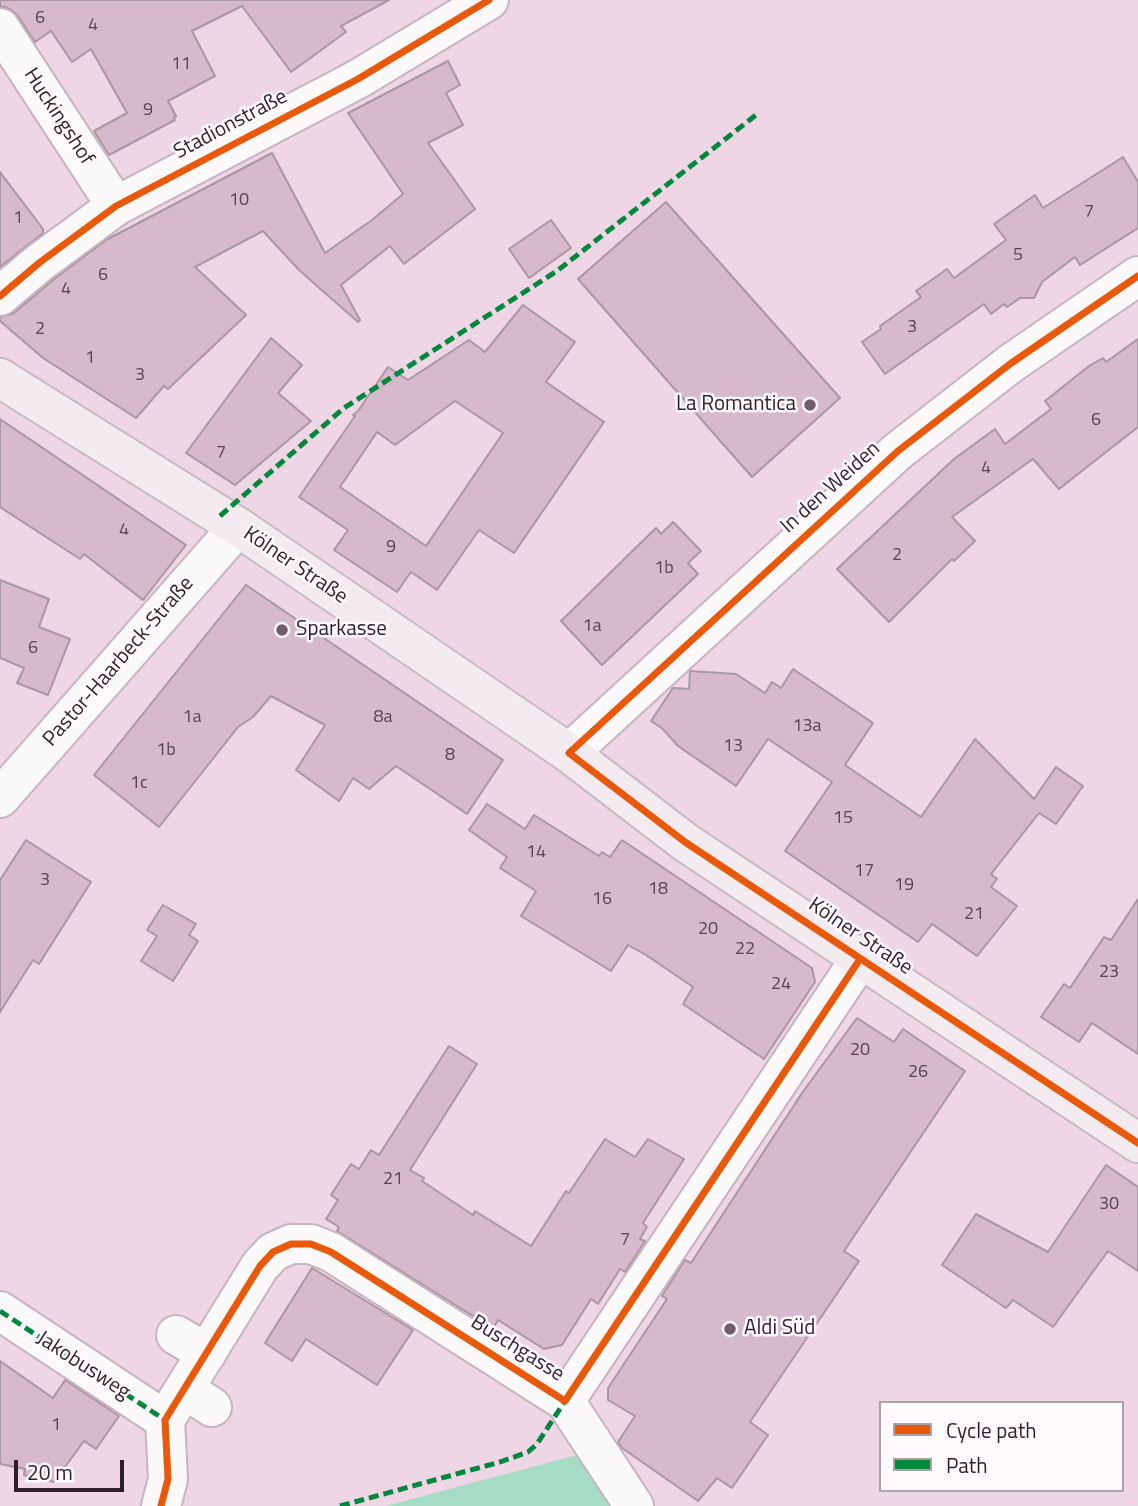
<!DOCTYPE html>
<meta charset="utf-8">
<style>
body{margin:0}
#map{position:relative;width:1138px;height:1506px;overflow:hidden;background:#eed6e4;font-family:"Titillium Web",sans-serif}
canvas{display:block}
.legend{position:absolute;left:879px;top:1401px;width:245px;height:91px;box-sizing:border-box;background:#fffafd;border:2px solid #aba2a8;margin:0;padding:9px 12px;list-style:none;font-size:21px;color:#2e1e28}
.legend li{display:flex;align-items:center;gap:14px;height:35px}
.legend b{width:35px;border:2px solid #aba2a8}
.scale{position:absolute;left:14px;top:1460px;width:110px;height:32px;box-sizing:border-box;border:4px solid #2e1e28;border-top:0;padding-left:9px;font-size:21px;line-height:24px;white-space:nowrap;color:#2e1e28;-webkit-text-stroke:5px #fffafd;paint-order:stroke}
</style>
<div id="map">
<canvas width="1138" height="1506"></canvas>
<ul class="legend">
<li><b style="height:9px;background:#e8590c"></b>Cycle path</li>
<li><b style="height:9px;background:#00873e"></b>Path</li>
</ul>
<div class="scale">20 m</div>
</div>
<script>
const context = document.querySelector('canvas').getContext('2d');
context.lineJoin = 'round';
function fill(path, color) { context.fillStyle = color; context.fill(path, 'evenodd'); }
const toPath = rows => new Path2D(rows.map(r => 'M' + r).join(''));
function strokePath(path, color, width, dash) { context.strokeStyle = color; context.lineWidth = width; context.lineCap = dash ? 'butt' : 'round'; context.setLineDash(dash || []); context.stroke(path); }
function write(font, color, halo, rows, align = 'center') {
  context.font = font + ' "Titillium Web",sans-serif'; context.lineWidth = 5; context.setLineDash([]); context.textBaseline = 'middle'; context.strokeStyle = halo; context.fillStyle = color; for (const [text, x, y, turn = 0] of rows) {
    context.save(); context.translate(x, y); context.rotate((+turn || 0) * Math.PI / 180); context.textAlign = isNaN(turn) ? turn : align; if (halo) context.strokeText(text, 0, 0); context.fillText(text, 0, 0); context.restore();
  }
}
const green = toPath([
 [577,1455,609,1506,386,1506]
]);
const building = toPath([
 [0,0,389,0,341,26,346,32,291,72,242,6,192,31,215,76,168,101,176,116,174,117,175,120,109,155,94,131,127,113,91,49,72,62,51,31,35,42,18,16,10,9,0,6,0,0],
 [448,61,460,85,446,93,463,125,428,143,475,209,404,264,390,246,341,285,360,320,358,322,299,270,263,231,195,267,246,315,168,389,164,386,136,418,43,358,0,321,0,317,14,313,53,280,106,240,272,153,325,253,372,220,403,194,348,113,448,61],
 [1123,157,1138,182,1138,228,1080,265,1075,257,1042,282,1034,298,1020,298,1007,307,1004,304,991,314,984,304,885,374,862,342,881,329,880,326,921,297,916,291,947,269,954,278,1006,240,994,224,1035,195,1043,208,1123,157],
 [0,172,43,229,43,233,0,267,0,172],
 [666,202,840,398,752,477,578,279,666,202],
 [551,220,571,248,529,278,509,249,551,220],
 [523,305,575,342,546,382,604,422,514,553,479,530,437,590,411,572,397,592,334,550,348,530,299,497,355,416,353,415,358,411,388,367,408,380,469,340,485,352,523,305],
 [455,401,503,433,426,546,340,487,377,432,395,445,455,401],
 [271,338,302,365,278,393,311,421,235,485,186,453,271,338],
 [1138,339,1138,427,1059,489,1033,459,952,517,975,541,954,561,952,559,889,622,837,569,954,459,995,429,1005,444,1051,409,1045,401,1089,366,1103,358,1106,362,1138,339],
 [0,419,186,545,143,600,84,554,80,559,0,507,0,419],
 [673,522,701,551,688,563,698,574,602,665,561,621,656,528,661,534,673,522],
 [0,580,49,599,39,627,70,639,48,695,17,683,24,668,0,658,0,580],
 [246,585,503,760,467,814,396,766,369,789,353,778,339,801,296,770,325,725,271,696,253,717,238,727,159,827,94,775,246,585],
 [793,669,873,723,845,765,921,817,975,739,1034,799,1056,767,1083,786,1056,824,1039,813,991,874,997,879,991,887,1017,906,977,956,932,924,918,942,785,851,832,782,768,739,736,786,678,746,663,729,651,721,673,688,689,689,690,671,736,674,765,693,772,682,781,688,793,669],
 [487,804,525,829,534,815,599,856,602,852,610,857,622,840,812,968,815,982,764,1059,683,1004,693,987,646,955,628,945,611,971,521,916,536,891,500,868,507,857,469,830,487,804],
 [26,840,91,882,39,964,33,960,0,1012,0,880,26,840],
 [1138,899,1138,1054,1092,1023,1079,1042,1041,1017,1064,984,1070,988,1104,937,1111,940,1138,899],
 [163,905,196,924,189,935,198,941,173,981,141,961,157,936,147,930,163,905],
 [857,1018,894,1042,903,1029,965,1071,844,1251,859,1261,750,1422,768,1435,732,1488,717,1478,698,1501,622,1448,618,1442,635,1416,608,1400,608,1388,667,1299,662,1296,685,1260,691,1263,802,1093,857,1018],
 [449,1046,477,1064,410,1170,424,1178,422,1181,473,1215,475,1211,531,1246,566,1191,569,1193,605,1139,635,1157,648,1139,684,1159,643,1223,647,1227,640,1239,645,1241,625,1272,620,1269,598,1304,591,1299,562,1345,544,1349,498,1320,494,1327,481,1321,337,1231,339,1227,326,1219,338,1200,331,1195,351,1164,359,1169,371,1150,379,1155,449,1046],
 [1106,1165,1138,1187,1138,1271,1108,1251,1053,1327,1013,1300,1006,1308,942,1265,976,1214,1048,1252,1106,1165],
 [312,1268,413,1330,377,1385,306,1339,292,1361,265,1343,312,1268],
 [0,1361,53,1398,65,1380,119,1416,96,1449,84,1441,54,1482,24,1475,25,1469,0,1464,0,1361]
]);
const minor = toPath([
 [0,28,116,206],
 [0,296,39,263,116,206,358,79,489,0],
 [569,753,898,451,1010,364,1138,276],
 [0,798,238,527],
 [0,1311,165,1420],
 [176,1335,207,1353],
 [184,1389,212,1407],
 [565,1401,634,1506],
 [161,1506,168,1479,165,1420,260,1266,273,1252,291,1244,311,1244,331,1252,565,1401,860,959]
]);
const major = toPath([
 [0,378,238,527,569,753,685,842,1138,1143]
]);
const quiet = toPath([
 [220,516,344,408,557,271,756,115],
 [0,1311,165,1420],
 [340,1506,500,1462,528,1452,537,1444,565,1401]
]);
const cycleway = toPath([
 [1138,276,1010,364,898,451,569,753,685,842,1138,1143],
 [0,296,39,263,116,206,358,79,489,0],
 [161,1506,168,1479,165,1420,260,1266,273,1252,291,1244,311,1244,331,1252,565,1401,860,959]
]);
const markers = [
 [810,405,7,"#715e6a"],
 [282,630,7,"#715e6a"],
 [730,1329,7,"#715e6a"]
];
const numberNames = [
 ["6",40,19],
 ["4",93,26],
 ["11",181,65],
 ["9",148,111],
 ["10",239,201],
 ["7",1089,213],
 ["1",18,219],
 ["5",1018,256],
 ["6",103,276],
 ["4",66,290],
 ["3",912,328],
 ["2",40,330],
 ["1",90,359],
 ["3",140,376],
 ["6",1096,421],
 ["7",221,454],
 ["4",986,469],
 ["4",124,531],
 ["9",391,548],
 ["2",897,556],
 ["1b",664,569],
 ["1a",592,627],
 ["6",33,649],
 ["1a",192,718],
 ["8a",383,718],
 ["13a",807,727],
 ["13",733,747],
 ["1b",166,751],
 ["8",450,756],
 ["1c",139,784],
 ["15",843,819],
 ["14",536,853],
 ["17",864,872],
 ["3",45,881],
 ["19",904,886],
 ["18",658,890],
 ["16",602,900],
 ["21",974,915],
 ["20",708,930],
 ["22",745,950],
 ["23",1109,973],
 ["24",781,985],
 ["20",860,1051],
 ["26",918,1073],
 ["21",393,1180],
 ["30",1109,1205],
 ["7",625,1241],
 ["1",56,1426]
];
const streetNames = [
 ["Huckingshof",58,117,57],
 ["Stadionstraße",231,125,-28],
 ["In den Weiden",831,488,-42],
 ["Kölner Straße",295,566,34],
 ["Pastor-Haarbeck-Straße",119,662,-49],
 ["Kölner Straße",860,937,34],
 ["Buschgasse",517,1349,32],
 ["Jakobusweg",83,1366,33]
];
const poiNames = [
 ["La Romantica",796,405,"right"],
 ["Sparkasse",296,630],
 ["Aldi Süd",744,1329]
];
fill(green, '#a6dcc5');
fill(building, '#d6b9cb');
strokePath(building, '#a997a1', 2);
strokePath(minor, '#c6b4bf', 42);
strokePath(major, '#c7bbc2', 42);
strokePath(minor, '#fcf9fb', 38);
strokePath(major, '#f4ebf1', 38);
strokePath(quiet, '#00873e', 5, [10, 5]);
strokePath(cycleway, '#e8590c', 7);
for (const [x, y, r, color] of markers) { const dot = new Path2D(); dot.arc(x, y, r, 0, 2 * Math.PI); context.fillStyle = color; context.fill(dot); strokePath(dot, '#fffafd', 2.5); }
write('18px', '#584551', null, numberNames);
write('21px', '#2e1e28', '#fffafd', streetNames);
write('21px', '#2e1e28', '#fffafd', poiNames, 'left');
</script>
